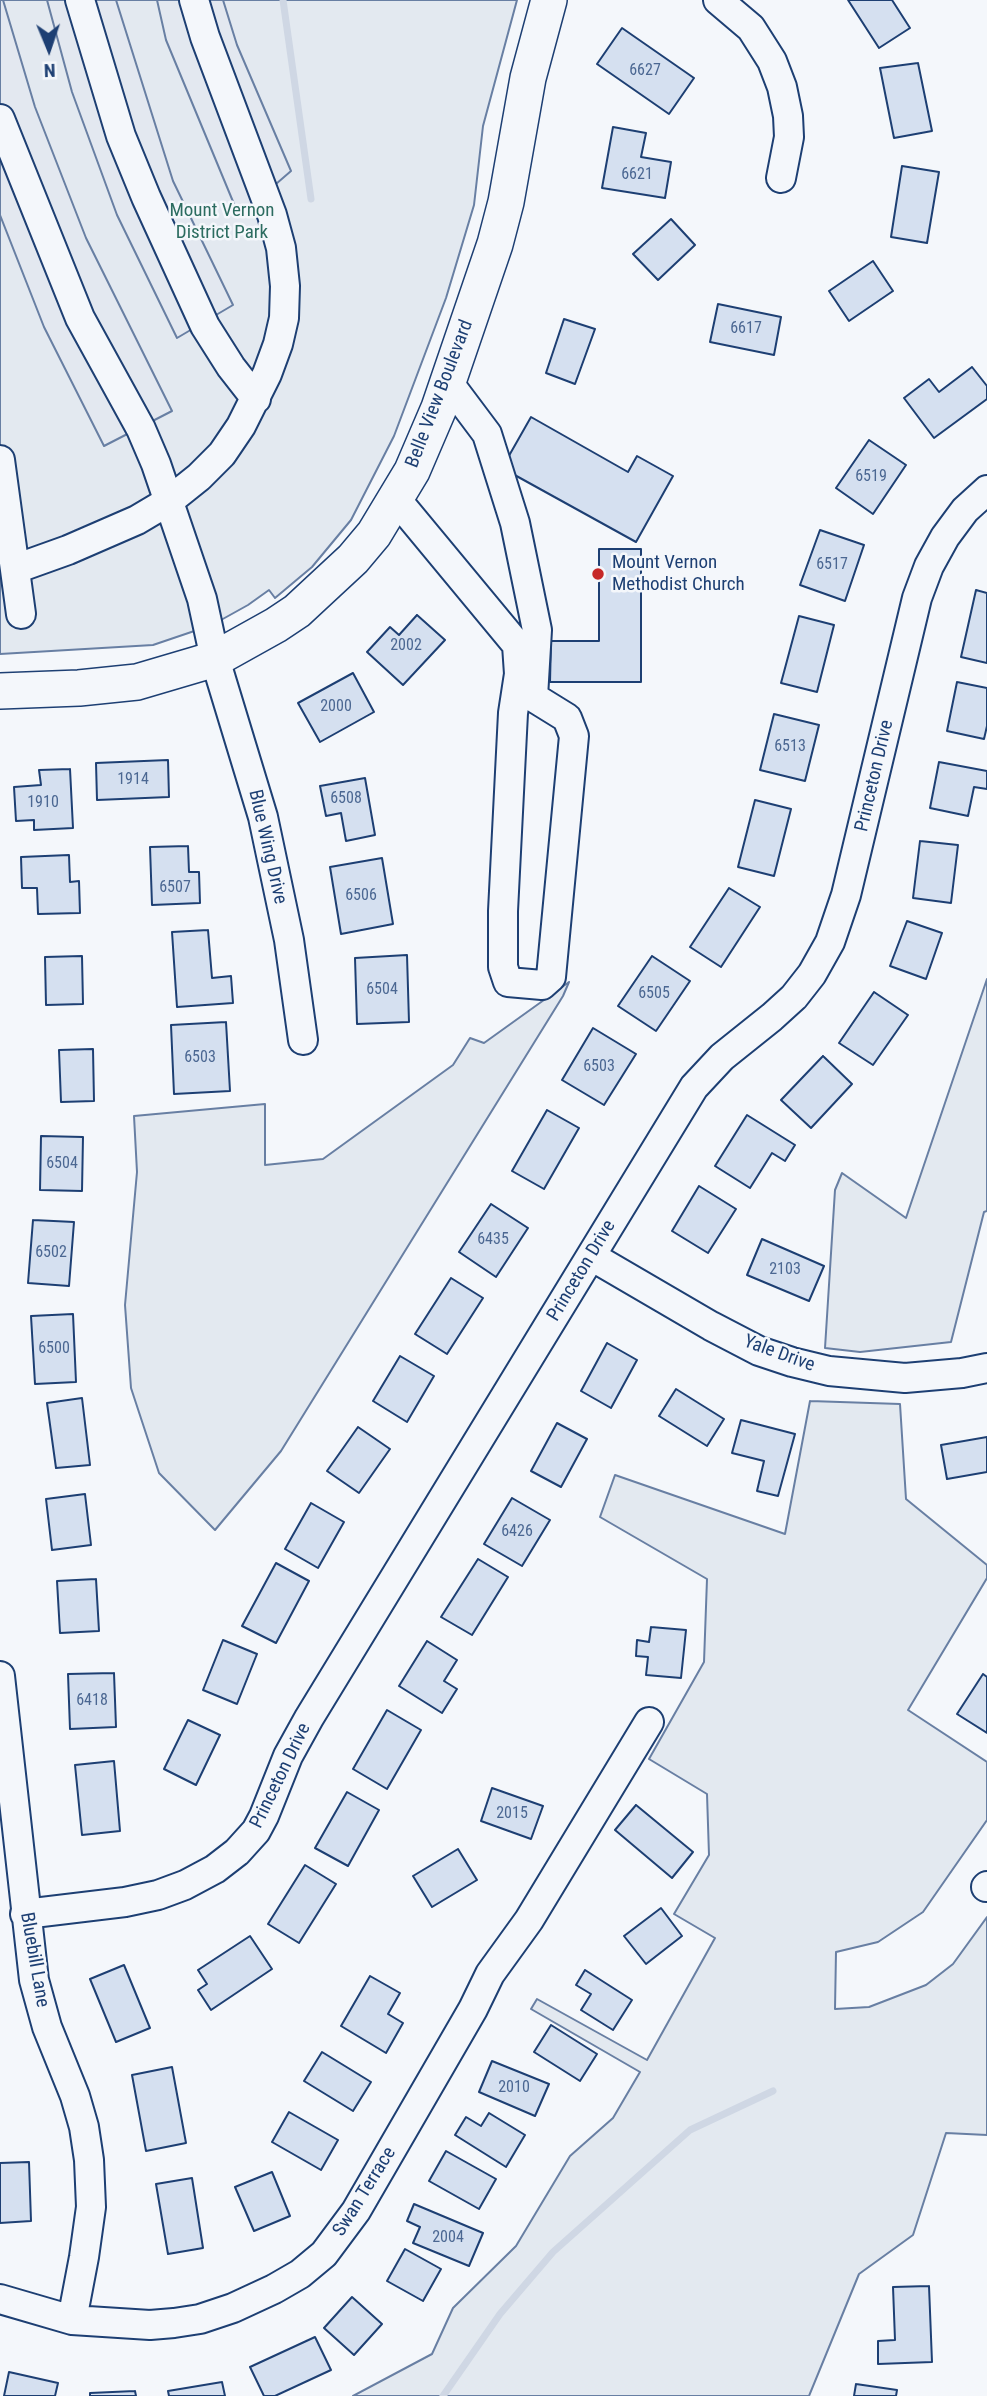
<!DOCTYPE html>
<style>
body{margin:0}
#map{position:relative;width:987px;height:2396px;overflow:hidden;background:#f4f7fb;font-family:"Roboto Condensed",sans-serif}
canvas{display:block}
.north{position:absolute;left:14px;top:14px;width:70px;height:70px;-webkit-text-stroke:5px #f4f7fb;paint-order:stroke;rotate:178deg;font-size:19px;font-weight:700;line-height:28px;text-align:center;color:#1d3f73}
.north::after{content:'';display:block;margin:auto;width:24px;height:32px;background:#1d3f73;clip-path:polygon(50% 0,100% 100%,50% 72%,0 100%)}
</style>
<div id="map">
<canvas width="987" height="2396"></canvas>
<div class="north">N</div>
</div>
<script>
const context = document.querySelector('canvas').getContext('2d');
context.lineJoin = 'round';
function fill(path, color) { context.fillStyle = color; context.fill(path, 'evenodd'); }
const toPath = rows => new Path2D(rows.map(r => 'M' + r).join(''));
function strokePath(path, color, width, dash) { context.strokeStyle = color; context.lineWidth = width; context.lineCap = dash ? 'butt' : 'round'; context.setLineDash(dash || []); context.stroke(path); }
function write(font, color, halo, rows, align = 'center') {
  context.font = font + ' "Roboto Condensed",sans-serif'; context.lineWidth = 5; context.setLineDash([]); context.textBaseline = 'middle'; context.strokeStyle = halo; context.fillStyle = color; for (const [text, x, y, turn = 0] of rows) {
    context.save(); context.translate(x, y); context.rotate((+turn || 0) * Math.PI / 180); context.textAlign = isNaN(turn) ? turn : align; if (halo) context.strokeText(text, 0, 0); context.fillText(text, 0, 0); context.restore();
  }
}
const green = toPath([
 [0,0,517,0,483,126,474,205,446,298,394,436,351,520,312,567,275,598,269,590,248,605,212,625,153,645,0,654,0,0],
 [987,979,987,1211,984,1212,951,1342,860,1352,825,1348,835,1190,842,1173,906,1218,987,979],
 [569,982,563,996,281,1451,215,1530,159,1473,131,1388,125,1305,137,1172,134,1116,265,1104,265,1165,323,1159,453,1065,470,1038,484,1043,569,982],
 [810,1401,900,1404,906,1499,987,1565,987,1578,908,1710,987,1762,987,1820,923,1912,878,1942,836,1952,835,2009,869,2007,926,1985,953,1964,987,1917,987,2135,946,2133,913,2235,859,2274,809,2396,353,2396,432,2354,453,2308,516,2246,570,2156,613,2118,640,2072,531,2009,537,1999,647,2060,715,1938,674,1914,709,1855,707,1794,649,1759,704,1662,707,1579,600,1517,615,1475,785,1534,810,1401]
]);
const parking = toPath([
 [0,0,3,0,35,107,86,238,172,411,104,446,44,327,0,215,0,0],
 [47,0,116,0,173,181,233,305,177,338,117,215,72,92,47,0],
 [157,0,223,0,237,45,291,171,239,216,166,40,157,0]
]);
const stream = toPath([
 [283,0,311,199],
 [443,2396,500,2314,553,2252,690,2130,773,2091]
]);
const building = toPath([
 [848,0,892,0,910,28,879,48,848,0],
 [622,28,694,78,669,114,597,64,622,28],
 [918,63,932,131,894,138,880,68,918,63],
 [613,127,646,133,641,157,671,162,665,198,602,188,613,127],
 [902,166,939,172,927,243,891,237,902,166],
 [671,219,695,245,658,280,633,254,671,219],
 [873,261,893,291,849,321,829,291,873,261],
 [718,304,781,317,774,355,710,342,718,304],
 [564,319,595,329,575,384,546,373,564,319],
 [972,367,987,386,987,399,934,438,904,398,929,379,939,392,972,367],
 [531,417,628,472,637,456,673,476,636,542,502,468,531,417],
 [869,440,906,465,873,514,836,488,869,440],
 [820,530,864,545,845,601,800,585,820,530],
 [599,549,641,549,641,682,550,682,551,641,599,641,599,549],
 [976,590,987,593,987,663,961,657,976,590],
 [417,615,445,640,403,685,367,652,390,627,399,635,417,615],
 [799,616,834,625,817,692,781,683,799,616],
 [353,673,374,712,320,742,298,703,353,673],
 [957,682,987,688,987,726,984,739,947,731,957,682],
 [774,714,819,725,805,781,760,770,774,714],
 [168,760,169,797,97,800,96,763,168,760],
 [939,762,987,771,987,789,974,787,968,816,930,808,939,762],
 [70,769,73,828,34,830,34,820,16,821,14,787,41,785,39,770,70,769],
 [365,778,375,835,346,841,341,813,326,816,320,786,365,778],
 [755,800,791,809,774,876,738,867,755,800],
 [920,841,958,845,951,903,913,898,920,841],
 [188,846,189,872,199,872,200,903,152,905,150,847,188,846],
 [69,855,70,882,79,881,80,913,38,914,37,888,22,888,21,857,69,855],
 [382,858,393,924,341,934,330,867,382,858],
 [729,888,760,907,721,967,690,947,729,888],
 [907,921,942,933,926,979,890,966,907,921],
 [208,930,212,978,231,976,233,1003,177,1007,172,932,208,930],
 [407,955,409,1022,357,1024,355,958,407,955],
 [82,956,83,1004,46,1005,45,957,82,956],
 [652,956,690,981,656,1031,618,1006,652,956],
 [874,992,908,1015,873,1065,839,1043,874,992],
 [226,1022,230,1091,174,1094,171,1025,226,1022],
 [593,1028,636,1054,604,1105,562,1080,593,1028],
 [93,1049,94,1101,61,1102,59,1050,93,1049],
 [823,1056,852,1084,811,1128,781,1100,823,1056],
 [547,1110,579,1128,544,1189,512,1171,547,1110],
 [747,1115,795,1145,785,1161,772,1153,750,1188,715,1166,747,1115],
 [41,1136,83,1137,82,1191,40,1190,41,1136],
 [699,1186,736,1209,708,1253,672,1231,699,1186],
 [491,1204,528,1228,496,1277,459,1252,491,1204],
 [33,1220,74,1222,69,1286,28,1283,33,1220],
 [762,1239,824,1266,809,1301,747,1275,762,1239],
 [451,1278,483,1298,447,1354,415,1334,451,1278],
 [73,1314,76,1382,35,1384,31,1316,73,1314],
 [607,1343,637,1360,611,1408,581,1391,607,1343],
 [400,1356,434,1376,407,1422,373,1401,400,1356],
 [676,1389,724,1419,707,1446,659,1416,676,1389],
 [82,1398,90,1465,56,1468,47,1403,82,1398],
 [741,1420,795,1434,778,1496,757,1491,764,1461,732,1453,741,1420],
 [557,1423,587,1439,561,1487,531,1471,557,1423],
 [358,1427,390,1449,359,1493,327,1471,358,1427],
 [987,1437,987,1472,947,1479,941,1445,987,1437],
 [85,1494,91,1545,52,1550,46,1499,85,1494],
 [512,1498,550,1520,522,1566,484,1544,512,1498],
 [311,1503,344,1522,318,1568,285,1549,311,1503],
 [478,1559,508,1577,472,1635,441,1617,478,1559],
 [276,1563,309,1581,276,1643,242,1626,276,1563],
 [96,1579,99,1631,60,1633,57,1581,96,1579],
 [651,1627,686,1630,681,1678,646,1675,648,1657,636,1656,637,1640,649,1642,651,1627],
 [223,1640,257,1654,237,1704,203,1690,223,1640],
 [427,1641,457,1660,444,1681,457,1689,442,1713,399,1686,427,1641],
 [114,1673,116,1727,70,1729,68,1674,114,1673],
 [983,1674,987,1677,987,1733,957,1714,983,1674],
 [387,1710,421,1730,387,1789,353,1769,387,1710],
 [188,1720,220,1735,196,1785,164,1769,188,1720],
 [114,1761,120,1831,82,1835,75,1765,114,1761],
 [492,1788,543,1806,531,1839,481,1821,492,1788],
 [347,1792,379,1810,348,1866,315,1848,347,1792],
 [636,1805,693,1852,672,1878,615,1830,636,1805],
 [458,1849,477,1880,432,1907,413,1876,458,1849],
 [305,1865,336,1884,299,1943,268,1924,305,1865],
 [661,1908,682,1936,646,1964,624,1936,661,1908],
 [250,1936,272,1969,211,2010,198,1990,207,1984,198,1970,250,1936],
 [124,1965,150,2028,116,2042,90,1979,124,1965],
 [585,1970,632,2000,613,2030,581,2010,591,1994,576,1985,585,1970],
 [370,1976,400,1993,388,2014,403,2023,386,2053,341,2026,370,1976],
 [551,2025,597,2054,580,2081,534,2052,551,2025],
 [322,2052,371,2082,353,2111,304,2081,322,2052],
 [492,2061,549,2084,535,2116,479,2092,492,2061],
 [172,2067,186,2143,146,2151,132,2075,172,2067],
 [289,2112,338,2140,321,2170,272,2142,289,2112],
 [489,2113,525,2135,506,2167,455,2135,466,2117,481,2126,489,2113],
 [446,2151,496,2179,479,2209,429,2181,446,2151],
 [29,2162,31,2221,0,2223,0,2163,29,2162],
 [272,2172,290,2216,254,2231,235,2187,272,2172],
 [192,2178,203,2248,168,2254,156,2184,192,2178],
 [414,2204,483,2233,469,2266,413,2243,420,2227,407,2221,414,2204],
 [405,2249,441,2269,423,2301,387,2281,405,2249],
 [929,2286,932,2362,878,2364,878,2341,895,2340,893,2287,929,2286],
 [352,2297,382,2324,354,2355,324,2328,352,2297],
 [315,2337,331,2370,275,2396,264,2396,250,2367,315,2337],
 [9,2372,58,2383,55,2396,4,2396,9,2372],
 [222,2382,225,2396,169,2396,168,2391,222,2382],
 [856,2384,897,2390,896,2396,854,2396,856,2384],
 [135,2391,136,2396,90,2396,90,2393,135,2391]
]);
const minor = toPath([
 [80,0,121,136,146,197,205,326,231,367,256,399],
 [718,0,751,28,772,61,782,87,788,116,789,137,781,178],
 [0,119,80,318,141,429,156,464,202,599,215,659,263,817,289,940,303,1040],
 [0,460,21,614],
 [396,499,517,645,519,674,513,713,503,911,503,967,508,982,542,985,551,977,574,736,567,718,533,697,537,630,515,523,487,434,448,382],
 [15,569,68,550,137,520,169,501,199,477,222,454,241,426,267,374,278,344,284,318,285,286,281,248,272,215,205,37,194,0],
 [591,1256,711,1326,759,1351,792,1362,829,1371,905,1378,962,1373,987,1368],
 [0,1676,34,1980,47,2027,75,2096,84,2127,89,2160,91,2207,84,2257,72,2320],
 [986,1887,987,1886],
 [25,1914,125,1902,158,1895,185,1885,215,1869,237,1852,256,1831,264,1816,288,1756,309,1718,694,1087,722,1057,772,1017,794,997,812,974,830,942,846,895,917,598,929,566,945,537,965,510,987,490],
 [0,2299,72,2320,150,2325,174,2323,200,2319,233,2308,274,2289,300,2274,324,2254,356,2211,473,2009,490,1974,529,1920,649,1722]
]);
const major = toPath([
 [0,691,79,688,137,682,215,659,276,625,297,611,353,559,374,534,412,471,439,408,495,244,506,202,528,78,549,0]
]);
const markers = [
 [598,574,7,"#c62828"]
];
const numberNames = [
 ["6627",645,71],
 ["6621",637,175],
 ["6617",746,329],
 ["6519",871,477],
 ["6517",832,565],
 ["2002",406,646],
 ["2000",336,707],
 ["6513",790,747],
 ["1914",133,780],
 ["6508",346,799],
 ["1910",43,803],
 ["6507",175,888],
 ["6506",361,896],
 ["6504",382,990],
 ["6505",654,994],
 ["6503",200,1058],
 ["6503",599,1067],
 ["6504",62,1164],
 ["6435",493,1240],
 ["6502",51,1253],
 ["2103",785,1270],
 ["6500",54,1349],
 ["6426",517,1532],
 ["6418",92,1701],
 ["2015",512,1814],
 ["2010",514,2088],
 ["2004",448,2238]
];
const parkNames = [
 ["Mount Vernon",222,211],
 ["District Park",222,233]
];
const streetNames = [
 ["Belle View Boulevard",440,394,-69],
 ["Princeton Drive",875,776,-77],
 ["Blue Wing Drive",267,847,77],
 ["Princeton Drive",582,1271,-59],
 ["Yale Drive",779,1354,20],
 ["Princeton Drive",281,1776,-64],
 ["Bluebill Lane",34,1960,80],
 ["Swan Terrace",365,2192,-58]
];
const poiNames = [
 ["Mount Vernon",612,563],
 ["Methodist Church",612,585]
];
fill(green, '#e3e9f0');
strokePath(green, '#687fa3', 2);
fill(parking, '#e3e8f0');
strokePath(parking, '#687fa3', 2);
strokePath(stream, '#cfd7e4', 7);
fill(building, '#d5e0f0');
strokePath(building, '#1d3f73', 2);
strokePath(minor, '#1d3f73', 32);
strokePath(major, '#1d3f73', 38);
strokePath(minor, '#f4f7fb', 28);
strokePath(major, '#f4f7fb', 35);
for (const [x, y, r, color] of markers) { const dot = new Path2D(); dot.arc(x, y, r, 0, 2 * Math.PI); context.fillStyle = color; context.fill(dot); strokePath(dot, '#f4f7fb', 2.5); }
write('16px', '#4b6792', null, numberNames);
write('19px', '#2c6c60', '#f4f7fb', parkNames);
write('19px', '#1d3f73', '#f4f7fb', streetNames);
write('19px', '#1d3f73', '#f4f7fb', poiNames, 'left');
</script>
